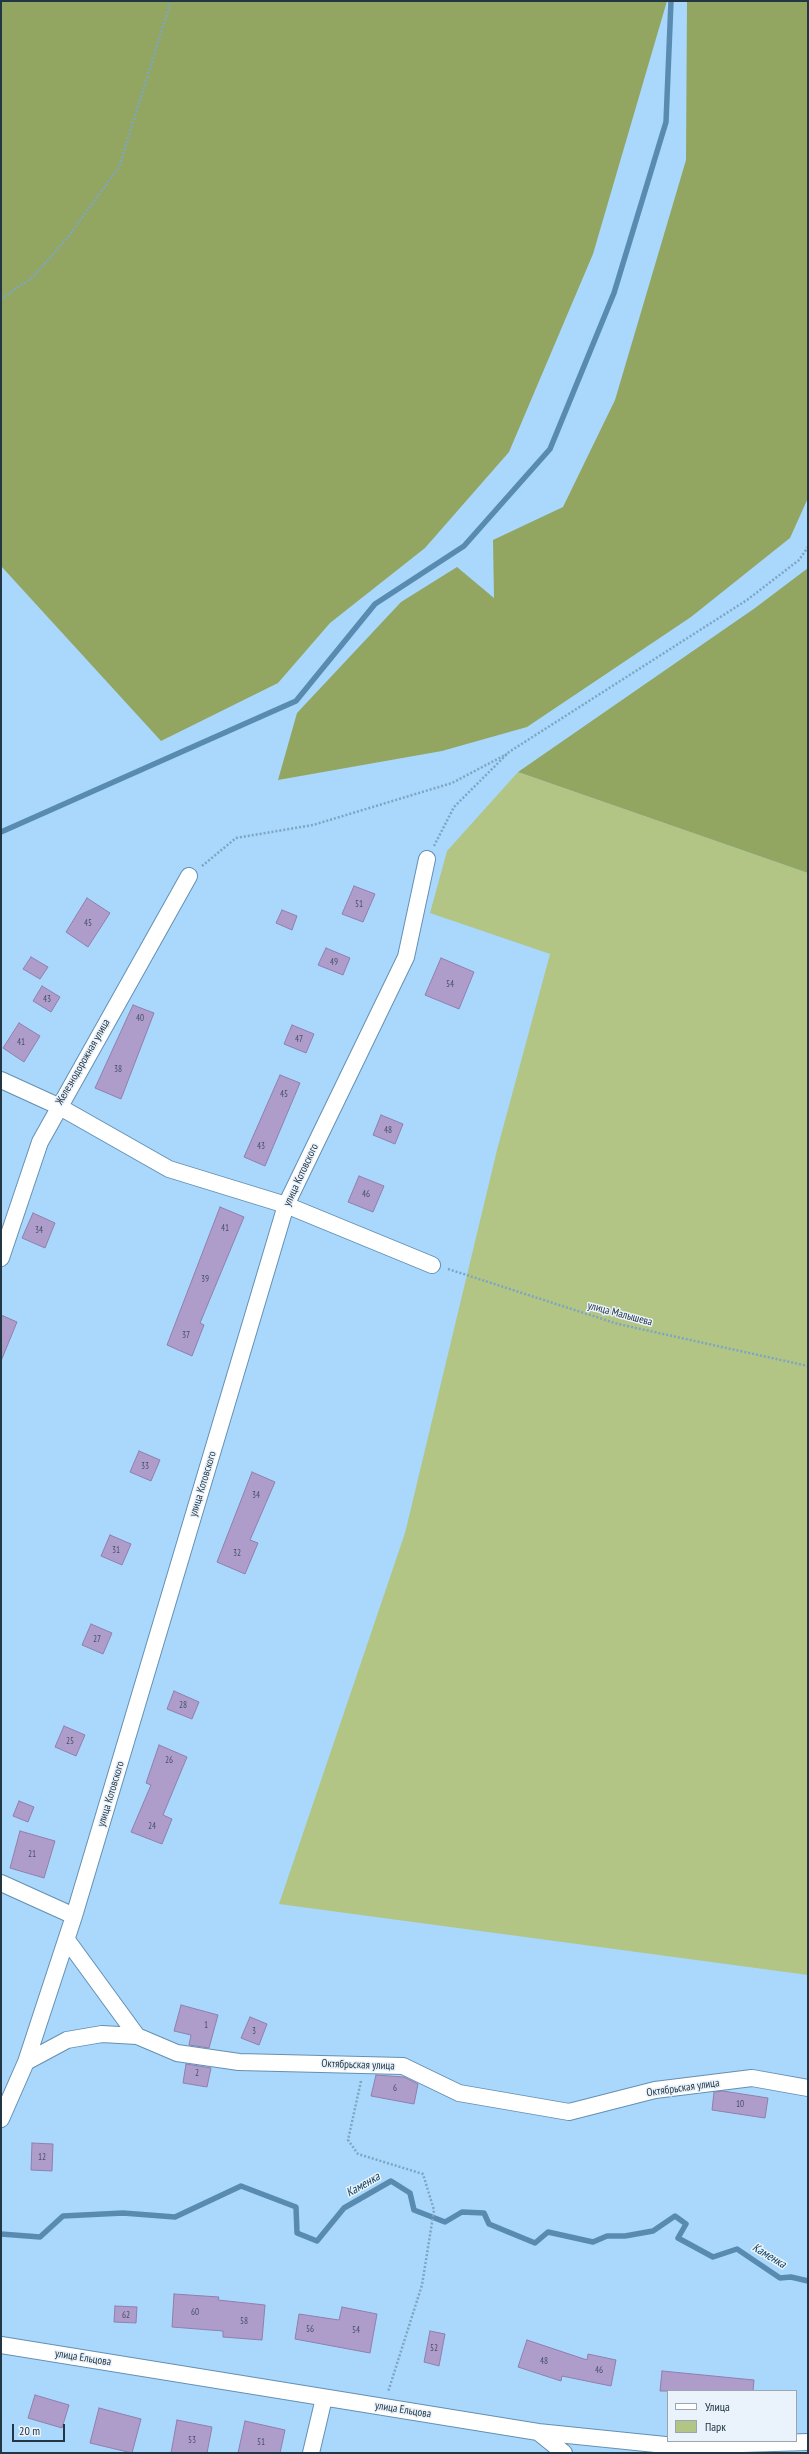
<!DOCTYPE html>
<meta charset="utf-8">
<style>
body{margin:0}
#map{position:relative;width:809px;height:2454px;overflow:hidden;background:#a9d8fc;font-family:"PT Sans Narrow",sans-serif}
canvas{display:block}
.frame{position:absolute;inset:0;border:2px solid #233644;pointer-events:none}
.legend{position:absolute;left:667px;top:2390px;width:130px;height:52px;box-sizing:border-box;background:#eaf3fb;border:1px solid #9aa7b2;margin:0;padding:5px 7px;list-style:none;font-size:12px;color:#233644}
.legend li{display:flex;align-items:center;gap:8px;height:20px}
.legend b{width:20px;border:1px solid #9aa7b2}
.scale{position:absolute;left:12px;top:2424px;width:53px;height:18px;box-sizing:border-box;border:2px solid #233644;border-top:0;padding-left:5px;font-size:12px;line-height:14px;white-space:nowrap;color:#233644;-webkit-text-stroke:3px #eaf3fb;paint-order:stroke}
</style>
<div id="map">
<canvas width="809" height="2454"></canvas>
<div class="frame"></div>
<ul class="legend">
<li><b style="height:5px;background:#fff"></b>Улица</li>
<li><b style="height:11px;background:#b2c585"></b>Парк</li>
</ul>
<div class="scale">20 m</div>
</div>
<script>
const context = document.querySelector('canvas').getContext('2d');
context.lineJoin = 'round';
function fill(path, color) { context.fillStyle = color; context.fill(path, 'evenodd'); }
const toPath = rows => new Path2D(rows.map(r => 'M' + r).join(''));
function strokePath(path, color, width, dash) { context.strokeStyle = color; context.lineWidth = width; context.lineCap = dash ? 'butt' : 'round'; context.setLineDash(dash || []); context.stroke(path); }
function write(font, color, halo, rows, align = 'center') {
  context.font = font + ' "PT Sans Narrow",sans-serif'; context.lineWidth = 3; context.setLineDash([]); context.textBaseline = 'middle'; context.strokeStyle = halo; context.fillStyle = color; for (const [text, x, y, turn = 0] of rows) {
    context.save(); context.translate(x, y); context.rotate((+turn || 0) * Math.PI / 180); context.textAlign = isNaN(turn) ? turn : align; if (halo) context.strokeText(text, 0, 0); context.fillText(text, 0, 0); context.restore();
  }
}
const green = toPath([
 [518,772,808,873,808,1975,279,1904,405,1533,497,1150,550,954,430,913,447,851]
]);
const forest = toPath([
 [1,1,667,1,593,254,509,452,425,548,330,623,278,683,161,741,1,566],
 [687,1,808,1,808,498,790,538,691,617,527,727,442,751,278,780,297,713,401,602,457,567,494,598,493,540,563,507,615,400,686,160],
 [808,568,808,873,518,772,755,608]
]);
const stream = toPath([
 [1,832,296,701,375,604,464,546,550,449,614,293,666,122,671,1],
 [1,2234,40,2237,63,2216,123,2213,175,2217,241,2186,296,2207,297,2233,317,2241,344,2208,391,2181,410,2193,414,2210,445,2222,462,2212,484,2213,489,2224,535,2243,548,2232,593,2242,607,2236,625,2236,653,2231,675,2216,686,2224,678,2238,713,2257,737,2249,780,2278,791,2277,808,2281]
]);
const building = toPath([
 [354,886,375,894,363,922,342,914,354,886],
 [87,898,110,913,88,947,66,932,87,898],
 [282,910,297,916,292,930,276,923,282,910],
 [326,948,350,958,343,975,318,965,326,948],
 [31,957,48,967,40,979,23,969,31,957],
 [441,958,474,972,459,1009,425,995,441,958],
 [42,986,60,997,51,1012,33,1001,42,986],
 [133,1005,154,1013,121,1099,95,1088,133,1005],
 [19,1023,40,1036,24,1062,3,1048,19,1023],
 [292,1025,314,1034,306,1053,284,1044,292,1025],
 [280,1075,300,1083,265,1166,244,1157,280,1075],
 [381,1115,403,1124,395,1144,373,1135,381,1115],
 [359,1176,384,1186,373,1212,348,1202,359,1176],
 [220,1207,244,1217,200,1323,204,1325,192,1356,167,1345,220,1207],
 [33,1213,55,1223,45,1248,22,1238,33,1213],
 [1,1315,17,1322,1,1361,1,1315],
 [139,1451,160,1460,151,1481,130,1472,139,1451],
 [252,1472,275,1482,250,1540,258,1543,245,1574,217,1562,252,1472],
 [110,1535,131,1544,122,1565,101,1556,110,1535],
 [91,1624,112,1633,103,1654,82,1645,91,1624],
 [174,1691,199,1702,192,1719,167,1709,174,1691],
 [64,1726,85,1735,76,1756,55,1747,64,1726],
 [159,1745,187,1757,163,1815,172,1819,162,1844,131,1832,151,1785,146,1783,159,1745],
 [19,1801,34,1807,28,1822,13,1816,19,1801],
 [20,1831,55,1841,44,1878,10,1868,20,1831],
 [181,2005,218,2015,209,2048,189,2045,191,2035,174,2031,181,2005],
 [250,2017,267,2024,259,2045,241,2038,250,2017],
 [186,2064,211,2068,207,2087,183,2083,186,2064],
 [376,2075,404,2077,418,2084,414,2104,371,2096,376,2075],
 [723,2091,768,2098,765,2118,712,2110,714,2092,723,2091],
 [32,2143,53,2144,52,2171,31,2170,32,2143],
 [174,2294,219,2297,218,2300,265,2305,262,2340,223,2337,223,2331,172,2327,174,2294],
 [115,2306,137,2307,136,2323,114,2322,115,2306],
 [342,2307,377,2314,370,2353,295,2339,299,2314,339,2320,342,2307],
 [430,2331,445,2334,439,2366,424,2362,430,2331],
 [527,2340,587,2360,588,2354,616,2360,611,2386,562,2376,561,2381,518,2367,527,2340],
 [662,2371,754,2380,753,2391,660,2391,662,2371],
 [35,2395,69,2405,62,2428,28,2418,35,2395],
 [99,2408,141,2419,132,2453,90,2443,99,2408],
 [177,2420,212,2427,207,2453,171,2453,177,2420],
 [245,2421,285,2430,280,2453,238,2453,245,2421]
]);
const path = toPath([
 [1,299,33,277,68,237,119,167,171,1],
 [434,846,454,807,509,752,747,600,799,560,808,547],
 [202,866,236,838,313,825,452,783,507,754],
 [448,1269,618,1324,808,1366],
 [361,2081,348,2140,358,2154,423,2174,434,2210,422,2285,388,2392]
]);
const street = toPath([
 [1,1080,58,1106,169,1169,286,1205,432,1265],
 [1,1258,40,1142,189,876],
 [1,1883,74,1916],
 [67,1940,137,2036],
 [26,2062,67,2040,102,2034,137,2036,177,2053,239,2062,403,2066,459,2093,569,2112,655,2090,752,2078,808,2088],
 [1,2119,26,2062,74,1916,286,1205,406,957,427,859],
 [1,2345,538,2432,675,2446,808,2442],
 [538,2432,564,2453],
 [311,2453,324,2398]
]);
const numberNames = [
 ["51",359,904],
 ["45",88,923],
 ["49",334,962],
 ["54",450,984],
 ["43",47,999],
 ["40",140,1018],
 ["47",299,1039],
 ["41",21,1042],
 ["38",118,1069],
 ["45",284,1094],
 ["48",388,1130],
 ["43",261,1146],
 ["46",366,1194],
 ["41",225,1228],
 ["34",39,1230],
 ["39",205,1279],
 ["37",186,1335],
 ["33",145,1466],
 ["34",256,1495],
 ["31",116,1550],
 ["32",237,1553],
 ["27",97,1639],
 ["28",183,1705],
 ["25",70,1741],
 ["26",169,1760],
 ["24",152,1826],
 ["21",32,1854],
 ["1",206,2025],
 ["3",254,2031],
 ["2",197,2073],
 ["6",395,2088],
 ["10",740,2104],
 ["12",42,2157],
 ["60",195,2312],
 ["62",126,2315],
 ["58",244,2321],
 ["56",310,2329],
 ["54",356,2330],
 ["52",434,2348],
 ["48",544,2361],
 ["46",599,2370],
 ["53",192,2440],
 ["51",261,2442]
];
const streetNames = [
 ["Железнодорожная улица",83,1062,-60],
 ["улица Котовского",301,1175,-65],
 ["улица Малышева",620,1314,15],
 ["улица Котовского",203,1484,-73],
 ["улица Котовского",111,1794,-73],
 ["Октябрьская улица",358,2065,2],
 ["Октябрьская улица",683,2088,-8],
 ["улица Ельцова",83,2358,9],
 ["улица Ельцова",403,2410,9]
];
const waterNames = [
 ["Каменка",363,2185,-30],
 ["Каменка",769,2256,31]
];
fill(green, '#b2c585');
fill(forest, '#92a662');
strokePath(stream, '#598bb0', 5.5);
fill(building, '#ae9ccb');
strokePath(building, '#907fac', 1);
strokePath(street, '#6490b2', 18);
strokePath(path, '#7ea5c2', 2.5, [2, 2]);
strokePath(street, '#fff', 16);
write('9px', '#465066', null, numberNames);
write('11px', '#233644', '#eaf3fb', streetNames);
write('italic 12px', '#093c5b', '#eaf3fb', waterNames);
</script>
